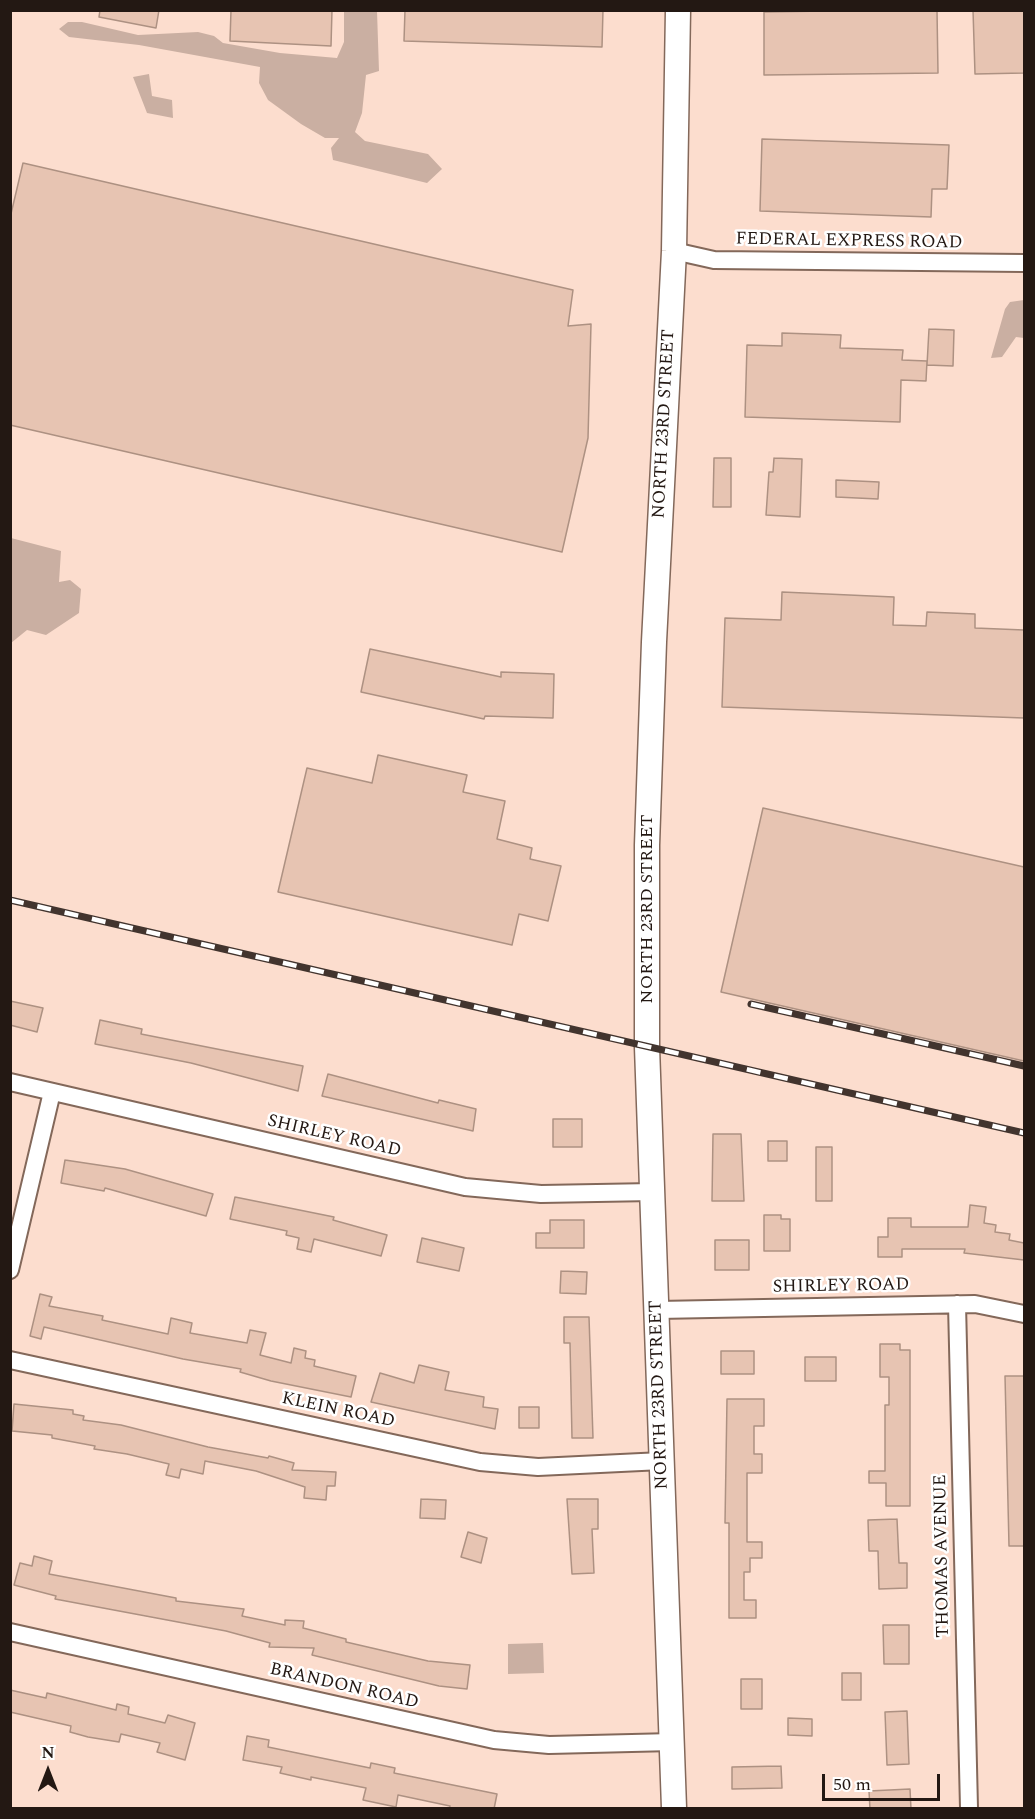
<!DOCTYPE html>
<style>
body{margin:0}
#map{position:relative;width:1035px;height:1819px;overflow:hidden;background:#fcddce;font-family:Spectral,serif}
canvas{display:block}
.frame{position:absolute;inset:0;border:12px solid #231813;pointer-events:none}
.north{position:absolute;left:18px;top:1741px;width:60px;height:60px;-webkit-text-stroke:4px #fff;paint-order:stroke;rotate:0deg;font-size:16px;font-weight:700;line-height:24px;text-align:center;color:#231813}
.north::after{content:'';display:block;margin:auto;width:21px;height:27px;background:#231813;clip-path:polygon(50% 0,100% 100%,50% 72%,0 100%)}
.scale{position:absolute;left:822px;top:1774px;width:118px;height:27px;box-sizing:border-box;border:3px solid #231813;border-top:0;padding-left:8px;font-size:18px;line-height:21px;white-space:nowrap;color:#231813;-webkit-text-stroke:4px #fff;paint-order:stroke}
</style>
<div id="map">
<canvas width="1035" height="1819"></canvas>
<div class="frame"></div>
<div class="north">N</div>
<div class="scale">50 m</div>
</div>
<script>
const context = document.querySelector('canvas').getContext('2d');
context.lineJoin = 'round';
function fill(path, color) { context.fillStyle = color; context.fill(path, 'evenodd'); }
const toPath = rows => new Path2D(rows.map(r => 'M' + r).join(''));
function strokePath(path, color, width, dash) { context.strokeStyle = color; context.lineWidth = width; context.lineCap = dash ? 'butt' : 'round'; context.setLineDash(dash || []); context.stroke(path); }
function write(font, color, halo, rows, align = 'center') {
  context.font = font + ' Spectral,serif'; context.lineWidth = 5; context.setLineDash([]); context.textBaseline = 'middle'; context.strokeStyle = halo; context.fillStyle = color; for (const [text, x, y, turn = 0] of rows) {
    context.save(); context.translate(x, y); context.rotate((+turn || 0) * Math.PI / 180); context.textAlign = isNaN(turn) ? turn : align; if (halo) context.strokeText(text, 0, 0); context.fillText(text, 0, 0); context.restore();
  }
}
const green = toPath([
 [344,11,377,11,379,71,366,75,362,113,355,132,365,141,428,154,442,169,427,183,333,160,331,148,339,138,325,138,301,124,268,100,259,83,260,67,139,45,69,37,59,29,68,22,82,22,138,35,198,32,214,36,223,43,280,53,337,58,344,42],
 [149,74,152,96,172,100,173,118,147,113,133,77],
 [1024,300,1024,338,1016,337,1002,357,991,358,1005,309,1010,302],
 [11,538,61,551,59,582,70,580,81,589,79,613,46,635,27,630,11,643],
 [543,1643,544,1673,508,1674,508,1644]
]);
const building = toPath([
 [100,10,159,10,156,28,99,17,100,10],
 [231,10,332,10,331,46,230,41,231,10],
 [405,10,603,10,602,47,404,41,405,10],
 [889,10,937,10,938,73,764,75,764,12,889,10],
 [973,10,1024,10,1024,73,975,74,973,10],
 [762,139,949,145,947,189,932,189,931,217,760,211,762,139],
 [23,163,573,290,568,326,591,324,588,438,562,552,10,425,10,218,23,163],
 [929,329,954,330,953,366,927,365,929,329],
 [782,333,841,335,840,348,903,350,902,360,927,361,926,381,901,380,900,422,745,417,747,345,782,346,782,333],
 [714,458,731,458,731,507,713,507,714,458],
 [774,458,802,459,800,517,766,515,769,472,773,472,774,458],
 [836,480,879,482,878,499,836,497,836,480],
 [782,592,894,597,893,625,926,626,927,612,975,614,975,628,1024,630,1024,718,722,707,725,618,781,620,782,592],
 [370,649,501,677,501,672,554,674,553,718,485,716,484,719,361,692,370,649],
 [378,755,467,775,463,792,505,801,497,839,532,848,530,859,561,866,548,921,519,914,512,945,278,892,307,768,372,783,378,755],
 [763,808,1024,867,1024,1061,721,992,763,808],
 [10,1001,43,1008,37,1032,10,1025,10,1001],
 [100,1020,142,1029,141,1034,303,1066,298,1091,191,1063,95,1044,100,1020],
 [328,1074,438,1103,439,1100,476,1109,473,1131,322,1096,328,1074],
 [553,1119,582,1119,582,1147,553,1147,553,1119],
 [713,1134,741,1134,744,1201,712,1201,713,1134],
 [768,1141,787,1141,787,1161,768,1161,768,1141],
 [816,1147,832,1147,832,1201,816,1201,816,1147],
 [65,1160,125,1169,213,1194,206,1216,105,1188,104,1191,61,1183,65,1160],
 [235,1197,334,1217,333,1220,387,1235,381,1256,314,1239,311,1252,297,1249,299,1238,286,1235,287,1231,230,1219,235,1197],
 [970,1205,986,1207,984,1223,996,1225,995,1232,1010,1234,1009,1240,1024,1243,1024,1260,964,1253,965,1249,902,1249,902,1257,878,1257,878,1237,888,1237,888,1218,911,1218,911,1227,968,1227,970,1205],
 [764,1215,781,1215,781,1219,790,1219,790,1251,764,1251,764,1215],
 [550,1220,584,1220,584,1248,536,1248,536,1233,550,1233,550,1220],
 [422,1238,464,1248,459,1271,417,1262,422,1238],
 [715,1240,749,1240,749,1270,715,1270,715,1240],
 [561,1271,587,1272,586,1294,560,1293,561,1271],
 [40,1294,52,1297,49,1306,103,1316,102,1320,168,1334,171,1318,192,1323,190,1333,247,1343,250,1330,266,1333,260,1355,291,1363,294,1348,306,1351,305,1358,315,1360,314,1366,356,1376,351,1397,271,1381,240,1372,241,1369,183,1359,44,1327,41,1339,30,1336,40,1294],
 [564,1317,589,1317,593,1438,572,1438,570,1343,564,1343,564,1317],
 [880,1344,900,1344,900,1350,910,1350,910,1506,886,1506,886,1483,869,1483,869,1471,885,1471,885,1405,889,1405,889,1377,880,1377,880,1344],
 [721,1351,754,1351,754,1374,721,1374,721,1351],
 [805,1357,836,1357,836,1381,805,1381,805,1357],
 [419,1365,449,1372,445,1390,484,1397,483,1407,498,1409,495,1429,371,1402,380,1373,414,1383,419,1365],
 [1005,1376,1024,1376,1024,1546,1009,1546,1005,1376],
 [727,1399,764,1399,764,1426,754,1426,754,1454,762,1454,762,1473,747,1473,747,1542,762,1542,762,1558,750,1558,750,1572,744,1572,744,1600,756,1600,756,1618,729,1618,729,1523,725,1523,727,1399],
 [14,1404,73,1410,73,1414,84,1416,83,1420,121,1425,208,1447,268,1458,269,1456,294,1463,292,1470,336,1472,335,1486,327,1486,326,1500,304,1498,305,1487,256,1471,205,1461,203,1474,181,1469,179,1478,166,1475,169,1464,127,1454,94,1449,95,1446,52,1438,52,1435,12,1431,14,1404],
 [519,1407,539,1407,539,1428,519,1428,519,1407],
 [421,1499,446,1500,445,1519,420,1518,421,1499],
 [567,1499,598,1499,598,1529,592,1529,594,1573,572,1574,567,1499],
 [897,1519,899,1563,907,1563,907,1588,879,1589,878,1551,869,1551,868,1520,897,1519],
 [468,1532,487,1538,481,1563,461,1557,468,1532],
 [34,1556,52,1561,49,1574,176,1598,176,1601,244,1609,242,1616,285,1625,285,1620,304,1621,303,1628,346,1639,346,1642,428,1661,470,1665,467,1689,439,1686,312,1655,314,1648,269,1647,270,1643,226,1631,55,1599,56,1596,14,1585,20,1563,32,1566,34,1556],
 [883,1625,909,1625,909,1664,884,1664,883,1625],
 [842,1673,861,1673,861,1700,842,1700,842,1673],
 [741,1679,762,1679,762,1709,741,1709,741,1679],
 [10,1690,46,1698,47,1693,116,1710,117,1704,129,1707,128,1714,165,1723,168,1715,195,1723,185,1760,157,1752,160,1743,121,1734,119,1742,88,1737,70,1732,71,1726,10,1712,10,1690],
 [907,1711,909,1764,887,1765,885,1712,907,1711],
 [788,1718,812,1719,812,1736,788,1735,788,1718],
 [247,1736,269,1740,268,1747,370,1768,371,1763,395,1768,394,1773,497,1794,494,1809,449,1809,450,1806,398,1795,396,1807,363,1800,366,1788,311,1777,311,1780,280,1773,282,1767,243,1760,247,1736],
 [781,1766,782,1788,732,1789,732,1767,781,1766],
 [910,1789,911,1809,870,1809,869,1791,910,1789]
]);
const street = toPath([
 [674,251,714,260,1024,263],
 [10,1082,465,1187,541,1194,653,1192],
 [10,1270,52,1092],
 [957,1304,969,1808],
 [658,1310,975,1304,1024,1314],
 [10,1360,480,1462,538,1467,662,1461],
 [10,1632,494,1740,549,1745,673,1742]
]);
const secondary = toPath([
 [674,1808,647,1047,647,845,654,642,674,251,678,10]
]);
const rail = toPath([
 [10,900,1024,1133],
 [751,1004,1024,1066]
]);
const streetNames = [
 ["FEDERAL EXPRESS ROAD",849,242,1],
 ["NORTH 23RD STREET",665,424,-87],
 ["NORTH 23RD STREET",648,909,-90],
 ["SHIRLEY ROAD",334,1137,13],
 ["SHIRLEY ROAD",841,1287,-1],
 ["NORTH 23RD STREET",660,1395,-92],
 ["KLEIN ROAD",338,1411,12],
 ["THOMAS AVENUE",943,1556,-91],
 ["BRANDON ROAD",344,1687,13]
];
fill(green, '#caafa2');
fill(building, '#e7c4b2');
strokePath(building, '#ad9182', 1.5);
strokePath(street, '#83685a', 20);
strokePath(secondary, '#83685a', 27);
strokePath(street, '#fff', 16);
strokePath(secondary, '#fff', 24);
strokePath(rail, '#42342e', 7);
strokePath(rail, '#fff', 4.5, [14]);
write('18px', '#231813', '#fff', streetNames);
</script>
